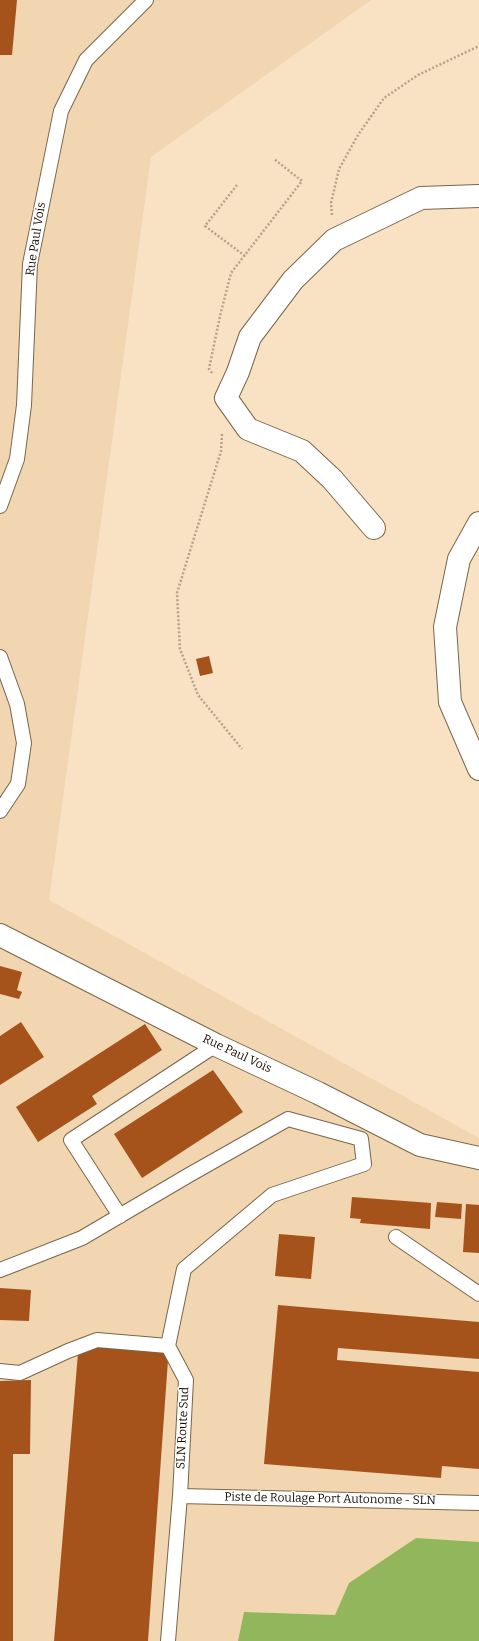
<!DOCTYPE html>
<style>
body{margin:0}
canvas{display:block;background:#f8e2c3}
</style>
<canvas width="479" height="1641"></canvas>
<script>
const context = document.querySelector('canvas').getContext('2d');
context.lineJoin = 'round';
function fill(path, color) { context.fillStyle = color; context.fill(path, 'evenodd'); }
const toPath = rows => new Path2D(rows.map(r => 'M' + r).join(''));
function strokePath(path, color, width, dash) { context.strokeStyle = color; context.lineWidth = width; context.lineCap = dash ? 'butt' : 'round'; context.setLineDash(dash || []); context.stroke(path); }
function write(font, color, halo, rows, align = 'center') {
  context.font = font + ' Bitter,serif'; context.lineWidth = 3; context.setLineDash([]); context.textBaseline = 'middle'; context.strokeStyle = halo; context.fillStyle = color; for (const [text, x, y, turn = 0] of rows) {
    context.save(); context.translate(x, y); context.rotate((+turn || 0) * Math.PI / 180); context.textAlign = isNaN(turn) ? turn : align; if (halo) context.strokeText(text, 0, 0); context.fillText(text, 0, 0); context.restore();
  }
}
const built = toPath([
 [0,0,371,0,151,157,49,900,479,1138,479,1542,416,1538,349,1583,335,1615,244,1612,238,1641,0,1641]
]);
const water = toPath([
 [416,1538,479,1542,479,1641,238,1641,244,1612,335,1615,349,1583]
]);
const building = toPath([
 [0,0,17,0,12,55,0,55],
 [209,656,213,673,200,676,196,659],
 [0,966,22,972,17,990,22,992,19,999,0,994],
 [21,1022,44,1057,0,1085,0,1036],
 [145,1024,162,1050,92,1096,97,1104,38,1142,16,1107],
 [213,1070,243,1112,142,1178,114,1134],
 [352,1197,431,1203,430,1229,360,1223,361,1219,350,1218],
 [437,1202,462,1204,461,1219,435,1217],
 [466,1204,479,1205,479,1253,463,1252],
 [279,1234,315,1237,311,1279,275,1276],
 [0,1288,31,1290,29,1321,0,1320],
 [278,1305,479,1322,479,1359,338,1348,337,1360,479,1372,479,1469,442,1466,441,1478,264,1464],
 [79,1341,169,1346,148,1641,54,1641],
 [31,1380,30,1454,13,1454,13,1641,0,1641,0,1381]
]);
const path = toPath([
 [237,185,205,226,245,256],
 [332,215,331,203,339,169,358,135,384,98,418,75,479,46],
 [212,373,209,369,220,316,231,273,302,181,274,159],
 [222,434,221,451,177,593,180,649,198,695,242,749]
]);
const lane = toPath([
 [0,506,17,459,24,405,30,264,61,111,86,60,146,0],
 [0,657,17,704,24,743,18,784,0,811],
 [120,1216,71,1140,216,1045],
 [396,1237,479,1294],
 [0,1270,82,1238,189,1175,288,1119,361,1139,364,1164,272,1195,184,1269,168,1346],
 [0,1371,20,1373,68,1351,97,1340,168,1346,186,1380,180,1496,168,1641],
 [180,1496,479,1503]
]);
const street = toPath([
 [479,523,459,559,445,627,450,702,479,769],
 [374,528,332,479,302,451,248,429,226,398,238,372,250,337,293,280,334,240,421,198,479,196]
]);
const secondary = toPath([
 [0,935,216,1045,318,1093,420,1145,479,1158]
]);
const streetNames = [
 ["Rue Paul Vois",36,239,-81],
 ["Rue Paul Vois",237,1054,25],
 ["SLN Route Sud",183,1428,-87],
 ["Piste de Roulage Port Autonome - SLN",330,1499,1]
];
fill(built, '#f1d6b1');
fill(water, '#92b65b');
fill(building, '#a5531b');
strokePath(lane, '#79664a', 16);
strokePath(street, '#79664a', 24);
strokePath(secondary, '#79664a', 24);
strokePath(path, '#b4a28a', 2.5, [2, 2]);
strokePath(lane, '#fff', 14);
strokePath(street, '#fff', 22);
strokePath(secondary, '#fff', 22);
write('12px', '#160f05', '#fff', streetNames);
</script>
